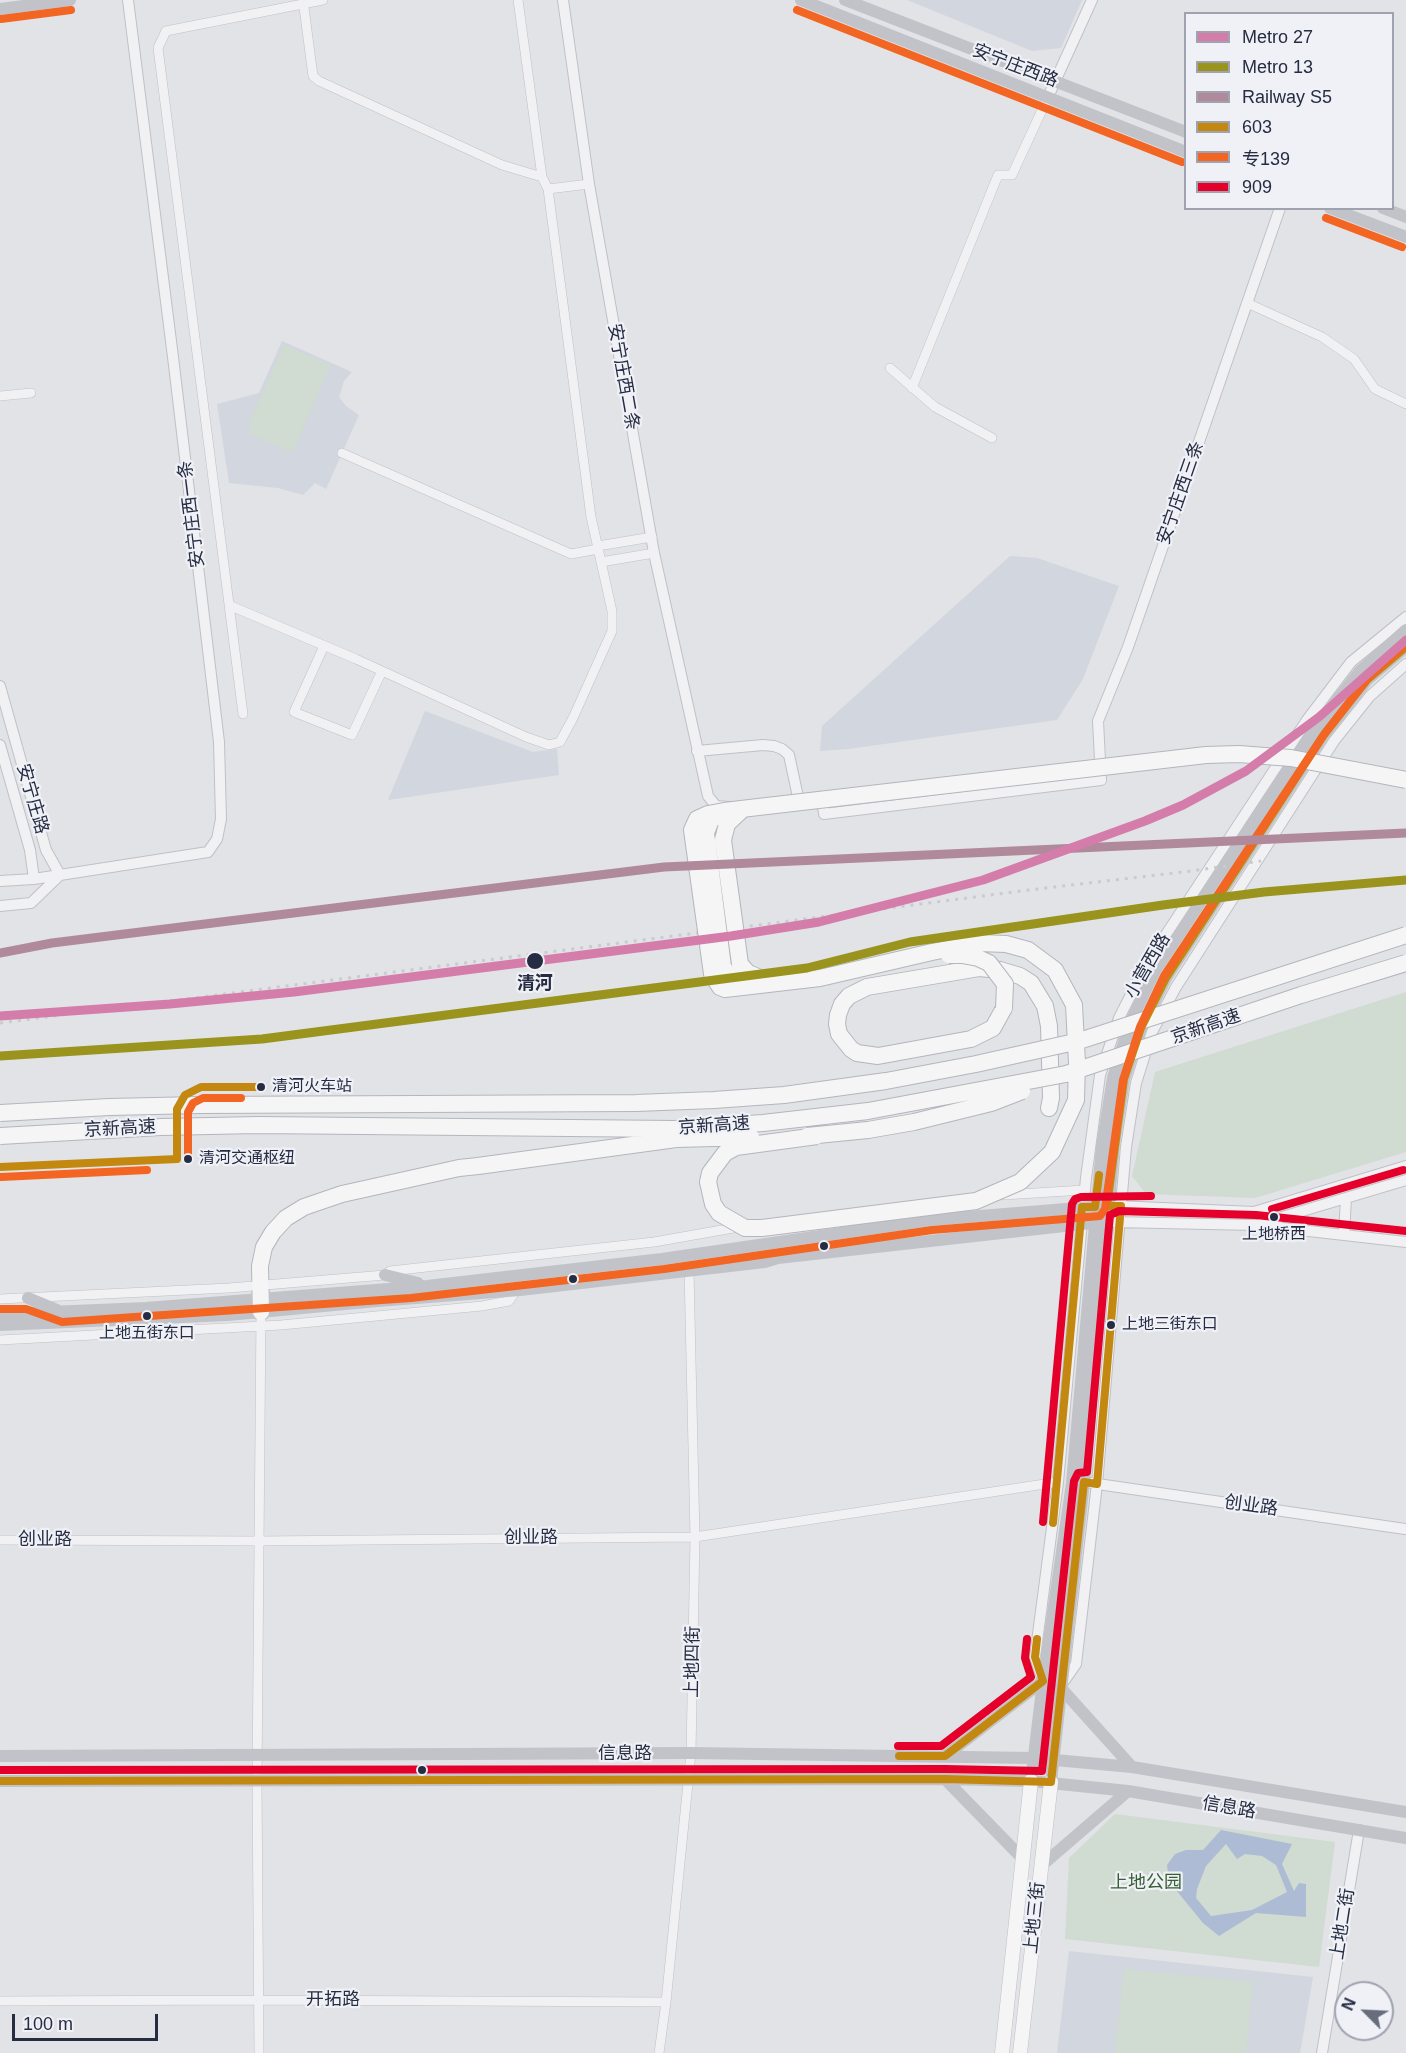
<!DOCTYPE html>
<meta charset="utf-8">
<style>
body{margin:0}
#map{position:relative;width:1406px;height:2053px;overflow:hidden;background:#e1e3e7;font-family:Arial,"Noto Sans SC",sans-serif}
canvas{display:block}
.legend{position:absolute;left:1184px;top:12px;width:210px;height:198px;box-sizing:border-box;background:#eff1f7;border:2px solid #9fa3af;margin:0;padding:8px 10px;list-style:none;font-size:18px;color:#262d42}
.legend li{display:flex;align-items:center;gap:12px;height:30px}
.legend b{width:30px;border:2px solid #9fa3af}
.north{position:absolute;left:1334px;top:1981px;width:60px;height:60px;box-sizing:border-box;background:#eff1f7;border:2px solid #9fa3af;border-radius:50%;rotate:294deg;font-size:16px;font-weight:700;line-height:24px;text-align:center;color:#262d42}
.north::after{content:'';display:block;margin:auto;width:21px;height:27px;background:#676d7c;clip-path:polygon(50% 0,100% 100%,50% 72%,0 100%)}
.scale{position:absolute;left:12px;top:2014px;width:146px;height:27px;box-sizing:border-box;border:3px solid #262d42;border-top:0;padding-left:8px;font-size:18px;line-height:21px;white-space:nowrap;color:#262d42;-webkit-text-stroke:4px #eff1f7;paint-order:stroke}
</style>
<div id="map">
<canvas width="1406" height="2053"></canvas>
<ul class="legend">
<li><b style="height:8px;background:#d47daa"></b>Metro 27</li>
<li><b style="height:8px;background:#9a931e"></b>Metro 13</li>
<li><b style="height:8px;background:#b0899b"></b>Railway S5</li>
<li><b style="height:8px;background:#c38810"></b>603</li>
<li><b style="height:8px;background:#f26522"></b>专139</li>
<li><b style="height:8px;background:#e4002b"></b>909</li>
</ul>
<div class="north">N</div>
<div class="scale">100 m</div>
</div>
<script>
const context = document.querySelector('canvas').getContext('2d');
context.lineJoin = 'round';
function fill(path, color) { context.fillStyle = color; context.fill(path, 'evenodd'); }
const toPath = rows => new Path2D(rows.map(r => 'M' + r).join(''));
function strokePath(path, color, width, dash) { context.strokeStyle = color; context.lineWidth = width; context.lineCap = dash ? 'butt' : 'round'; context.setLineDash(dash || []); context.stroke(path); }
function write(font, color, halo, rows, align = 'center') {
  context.font = font + ' Arial,"Noto Sans SC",sans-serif'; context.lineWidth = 4.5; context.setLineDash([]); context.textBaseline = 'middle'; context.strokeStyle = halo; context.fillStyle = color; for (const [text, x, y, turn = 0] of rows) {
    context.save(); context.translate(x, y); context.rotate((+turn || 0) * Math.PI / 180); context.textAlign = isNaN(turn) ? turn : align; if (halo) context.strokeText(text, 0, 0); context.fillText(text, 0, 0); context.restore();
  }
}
const built = toPath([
 [907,0,1082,0,1061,48,1032,51],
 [282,341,352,372,344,381,339,397,346,406,359,415,326,489,315,483,303,495,278,488,229,483,217,404,259,393],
 [1010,556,1037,558,1119,586,1083,679,1057,720,848,749,820,751,822,726],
 [425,711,533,752,557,749,559,775,388,800],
 [1069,1951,1313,1977,1300,2053,1057,2053]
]);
const green = toPath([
 [284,345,331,365,292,453,251,435,249,423],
 [1406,992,1406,1152,1255,1198,1146,1194,1132,1176,1155,1072],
 [1115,1814,1335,1842,1319,1967,1065,1939,1069,1858],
 [1124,1969,1253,1982,1246,2053,1115,2053]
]);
const water = toPath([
 [1221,1830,1292,1844,1282,1864,1294,1891,1299,1883,1306,1884,1306,1917,1256,1913,1219,1936,1203,1923,1176,1890,1169,1880,1167,1865,1175,1854,1186,1850,1203,1850],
 [1226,1844,1237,1859,1245,1854,1262,1856,1276,1865,1287,1892,1252,1910,1211,1916,1196,1898,1197,1889,1206,1866]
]);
const minor = toPath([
 [303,0,313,76,319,81,502,165,542,177],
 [548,189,589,184],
 [1247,303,1322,337,1354,359,1375,389,1406,404],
 [890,368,935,407,992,438],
 [912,388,998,175,1012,175,1048,97],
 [0,396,31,393],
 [342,453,571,554,598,549],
 [598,546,652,537],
 [601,562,654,553],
 [231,606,356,659,526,737,549,745,560,742,573,718,612,631,612,611,591,517,548,189,542,177,518,0],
 [324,646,294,712,352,735,382,671],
 [243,714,158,48,166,31,323,0],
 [1003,1195,1084,1190],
 [0,1299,229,1288,385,1275,390,1271,654,1242,739,1227],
 [0,1340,281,1325,482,1306,509,1301,516,1291],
 [0,1540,259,1541,695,1537,1058,1482],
 [0,2001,258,2000,666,2002],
 [259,2053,257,1781,261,1312],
 [659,2053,666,2002,691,1753,695,1537,689,1270]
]);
const tertiary = toPath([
 [563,0,589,184,654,553,708,796,716,806,729,807],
 [1048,97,1092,0],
 [0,686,46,850,60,875,31,903,0,906],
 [0,745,30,850,34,879],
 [697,751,763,745,774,746,782,749,789,755,798,797],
 [812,802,823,805,824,814,1101,780,1098,721,1128,647,1280,208],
 [0,881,34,879,208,852,217,839,221,819,219,742,173,357,128,0],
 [1116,1206,1254,1212,1406,1166],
 [1113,1222,1256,1225,1406,1242],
 [1262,1223,1406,1180],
 [1344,1234,1346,1198],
 [1091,1483,1405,1529],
 [1043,1680,1035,1657,1058,1482,1086,1178,1100,1075,1119,1018,1146,965,1307,720,1351,662,1406,617],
 [1062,1684,1076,1664,1097,1484,1126,1147,1136,1083,1152,1032,1176,987,1334,741,1370,696,1406,664],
 [1322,2053,1359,1830]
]);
const secondary = toPath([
 [801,0,1186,152],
 [845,0,1186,132],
 [0,9,70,0],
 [1330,208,1406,237],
 [1383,208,1406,217],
 [385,1275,418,1283],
 [28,1298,57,1310],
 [0,1314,146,1308,427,1286,662,1259,931,1220,1103,1206],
 [0,1325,228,1315,377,1301,520,1290,765,1262,778,1258,1100,1222],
 [1060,1687,1132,1767],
 [0,1756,691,1753,1033,1758,1132,1767,1406,1812],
 [945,1756,1043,1681],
 [945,1779,1023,1859],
 [0,1781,945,1779,1031,1781,1128,1791,1406,1838],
 [1031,1781,1043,1681,1072,1483,1102,1146,1113,1078,1130,1023,1155,971,1316,727,1360,671,1406,630],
 [1051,1782,1084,1482,1114,1144,1124,1079,1141,1028,1166,978,1323,736,1367,680,1406,647],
 [1041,1866,1128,1791]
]);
const primary = toPath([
 [1002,2053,1031,1781],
 [1020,2053,1051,1782]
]);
const motorway = toPath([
 [1004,1008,993,1028,971,1039,878,1056,857,1053,851,1049,839,1034,837,1024,838,1015,842,1004,849,996,867,987,979,968,1000,970,1020,976,1031,983,1045,1006,1049,1026,1051,1098,1049,1108],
 [261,1312,260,1266,264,1247,273,1232,286,1218,304,1207,342,1194,459,1168,478,1166]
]);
const rail = toPath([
 [0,1023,1029,890,1191,871,1261,861]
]);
const motorwayBridge = toPath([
 [743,809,727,824,723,840,740,964,748,973,770,982],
 [723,812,711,820,706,833,723,967,733,981,743,987],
 [949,955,962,955,978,958,989,963,1005,984,1004,1008],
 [0,1113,109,1107,199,1105,636,1103,714,1100,784,1095,886,1081,976,1064,1079,1041,1406,935],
 [0,1136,161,1127,258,1125,674,1129,763,1123,868,1111,1066,1074,1301,995,1406,963],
 [807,1136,868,1130,914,1122,991,1103,1022,1091],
 [817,1136,736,1147,725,1153,710,1173,708,1182,713,1204,719,1213,745,1228,762,1228,976,1201,1020,1182,1052,1152,1076,1100,1077,1063,1074,1005,1055,970,1028,950,1006,944,979,943,932,952,820,978,725,989,720,987,712,974,692,830,697,819,708,814,724,811,1206,755,1239,754,1291,758,1406,780],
 [478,1166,676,1139,751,1137]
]);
const bus1 = toPath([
 [0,1167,177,1159,177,1109,185,1095,201,1087,261,1087],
 [1053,1523,1082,1207,1095,1207,1099,1175],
 [899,1756,945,1756,1043,1681,1035,1657,1037,1639],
 [0,1781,945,1779,1051,1782,1084,1482,1097,1484,1121,1206,1107,1206,1124,1079,1141,1028,1166,978,1323,736,1367,680,1406,647]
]);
const bus2 = toPath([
 [797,10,1182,162],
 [1,19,71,10],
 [1326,218,1402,247],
 [188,1159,188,1112,193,1103,203,1098,241,1098],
 [1,1177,147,1170],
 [0,1309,26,1309,62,1322,411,1298,664,1269,932,1230,1100,1216,1105,1209,1123,1080,1140,1027,1164,976,1325,733,1368,678,1406,644]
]);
const bus3 = toPath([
 [1272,1209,1403,1170],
 [1043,1522,1072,1204,1075,1199,1081,1197,1151,1196],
 [898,1746,941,1746,1031,1677,1025,1658,1027,1639],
 [0,1770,945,1769,1042,1771,1074,1481,1078,1473,1087,1472,1110,1215,1119,1211,1256,1215,1406,1231]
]);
const rail1 = toPath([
 [0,953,52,943,664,867,1406,833]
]);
const metro1 = toPath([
 [0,1016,170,1004,294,992,731,936,819,922,983,880,1145,821,1183,805,1246,771,1319,717,1406,640]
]);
const metro2 = toPath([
 [0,1056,262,1039,807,968,910,942,1163,905,1264,892,1406,880]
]);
const markers = [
 [535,961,9,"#262d42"],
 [261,1087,5,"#262d42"],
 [188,1159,5,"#262d42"],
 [1274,1217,5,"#262d42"],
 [824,1246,5,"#262d42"],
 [573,1279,5,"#262d42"],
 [147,1316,5,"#262d42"],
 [1111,1325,5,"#262d42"],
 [422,1770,5,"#262d42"]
];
const busNames = [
 ["清河火车站",272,1087],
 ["清河交通枢纽",199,1159],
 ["上地桥西",1274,1235,"center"],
 ["上地三街东口",1122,1325],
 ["上地五街东口",147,1334,"center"]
];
const streetNames = [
 ["安宁庄西路",1015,66,21],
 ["安宁庄西二条",623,377,80],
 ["安宁庄西三条",1181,493,-71],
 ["安宁庄西一条",192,514,-97],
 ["安宁庄路",32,799,74],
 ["小营西路",1148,966,-60],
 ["京新高速",1206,1027,-19],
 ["京新高速",714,1126,-4],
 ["京新高速",120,1129,-3],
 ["创业路",1251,1506,8],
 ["创业路",531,1538],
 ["创业路",45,1540],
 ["上地四街",693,1662,-89],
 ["信息路",625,1754],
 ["信息路",1229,1808,10],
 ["上地三街",1035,1918,-84],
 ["上地二街",1343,1924,-81],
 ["开拓路",333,2000]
];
const stopNames = [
 ["清河",535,984]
];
const parkNames = [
 ["上地公园",1146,1883]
];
fill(built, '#d2d6de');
fill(green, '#d0dbd1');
fill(water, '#adbcd4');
strokePath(minor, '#bfc1c5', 10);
strokePath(tertiary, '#bfc1c5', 12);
strokePath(primary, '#bdc0c5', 15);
strokePath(motorway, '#b3b6bc', 18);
strokePath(minor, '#f1f1f3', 9);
strokePath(tertiary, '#f1f1f3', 10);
strokePath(secondary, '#c2c3c9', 12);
strokePath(primary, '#f5f5f6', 14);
strokePath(motorway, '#f5f5f6', 16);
strokePath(rail, '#cacbce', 3, [3, 6]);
strokePath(motorwayBridge, '#b3b6bc', 18, []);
strokePath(motorwayBridge, '#f5f5f6', 16);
strokePath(bus1, '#c38810', 8);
strokePath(bus2, '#f26522', 8);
strokePath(bus3, '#e4002b', 8);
strokePath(rail1, '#b0899b', 9);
strokePath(metro1, '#d47daa', 9);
strokePath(metro2, '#9a931e', 9);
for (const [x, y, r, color] of markers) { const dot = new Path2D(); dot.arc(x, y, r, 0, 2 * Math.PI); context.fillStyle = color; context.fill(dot); strokePath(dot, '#eff1f7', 2); }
write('16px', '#262d42', '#eff1f7', busNames, 'left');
write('18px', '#262d42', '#eff1f7', streetNames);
write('bold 18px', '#262d42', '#eff1f7', stopNames);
write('18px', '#365f33', '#eff1f7', parkNames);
</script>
